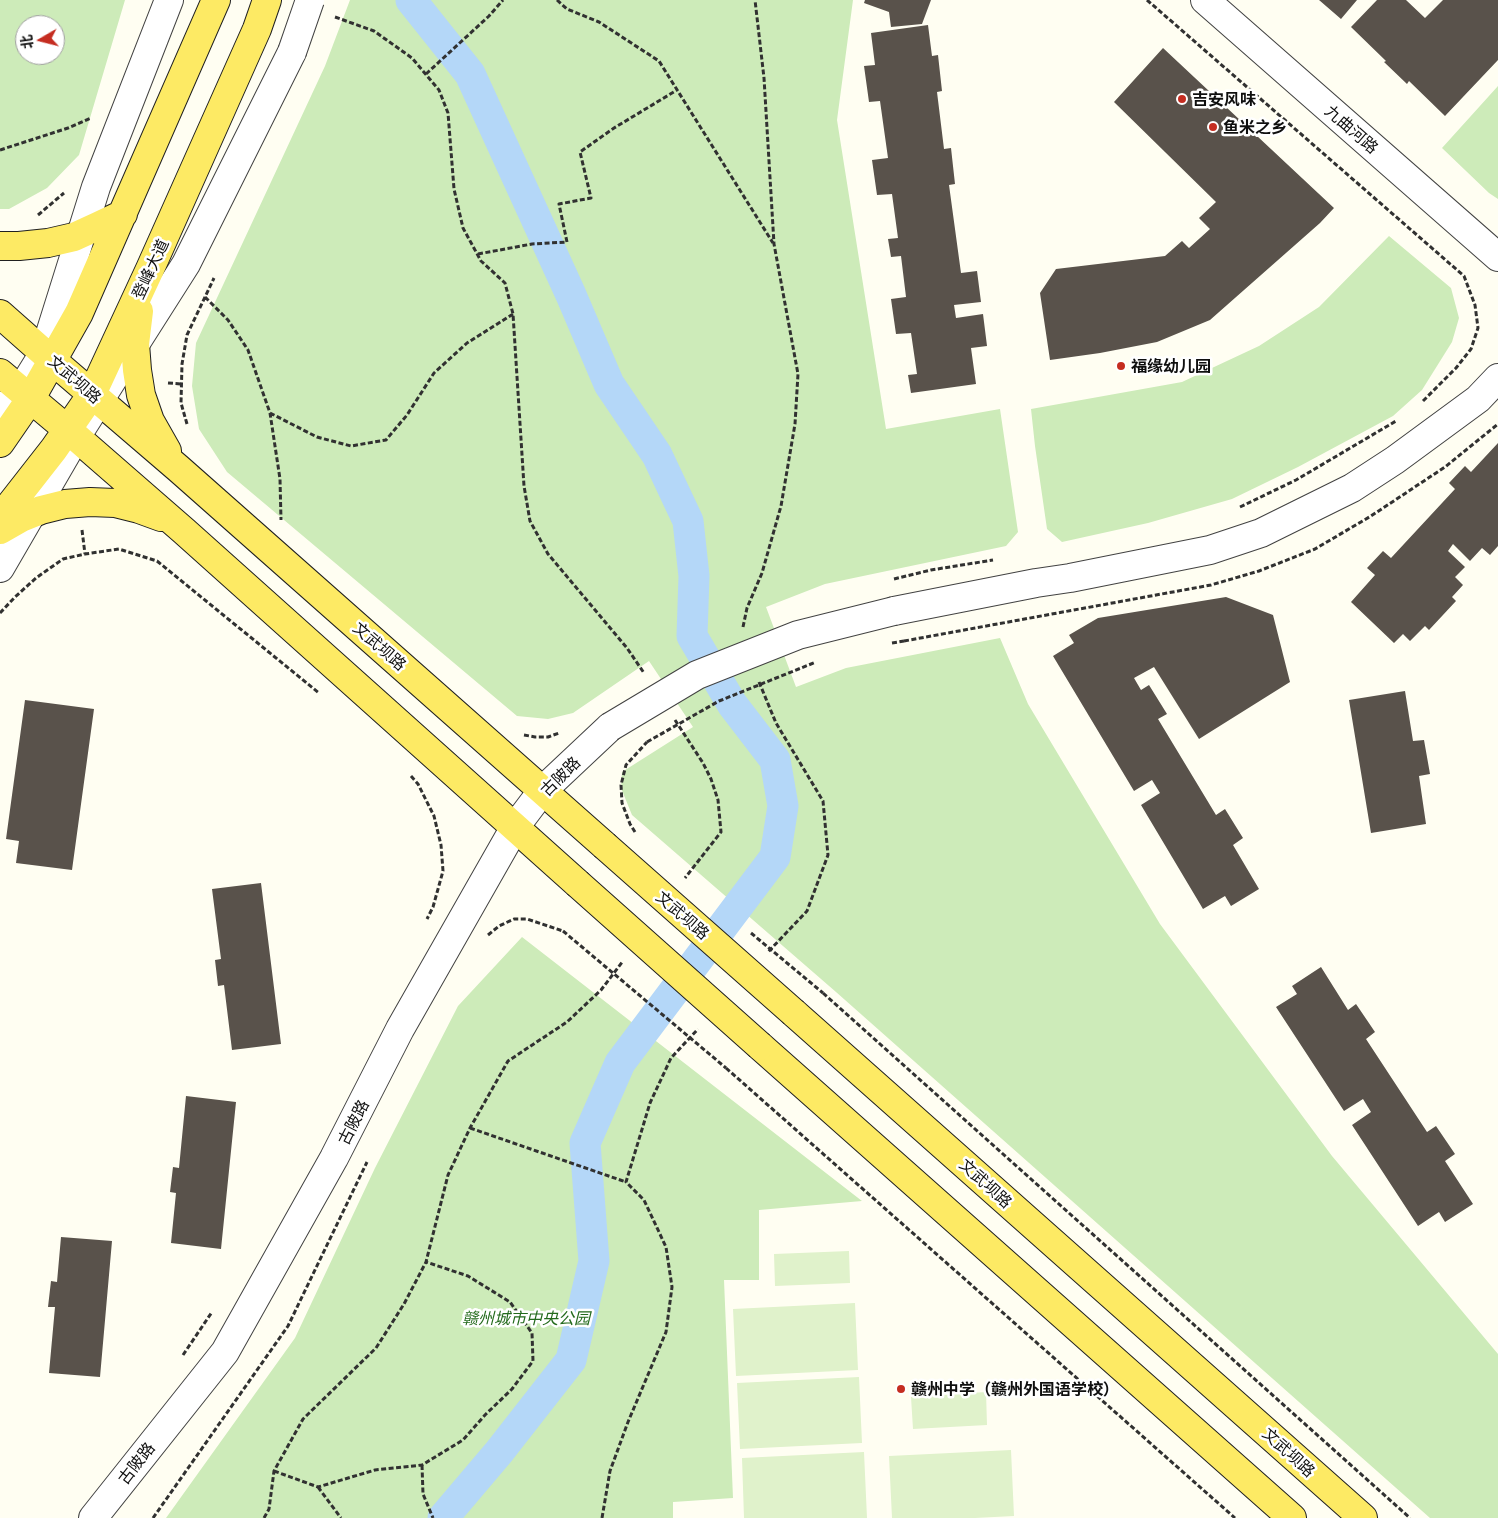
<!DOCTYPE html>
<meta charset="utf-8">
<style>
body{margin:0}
#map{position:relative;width:1498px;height:1518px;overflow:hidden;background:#fffef2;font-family:Georgia,"Noto Sans SC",serif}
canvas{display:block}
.north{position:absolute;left:15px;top:15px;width:50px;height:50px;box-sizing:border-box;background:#fff;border:1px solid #9f9f9f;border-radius:50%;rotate:262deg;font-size:14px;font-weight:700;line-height:20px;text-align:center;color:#0f0f0f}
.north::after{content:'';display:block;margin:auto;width:18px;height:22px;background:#c52d21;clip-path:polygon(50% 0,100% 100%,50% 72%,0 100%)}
</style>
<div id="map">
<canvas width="1498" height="1518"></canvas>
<div class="north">北</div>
</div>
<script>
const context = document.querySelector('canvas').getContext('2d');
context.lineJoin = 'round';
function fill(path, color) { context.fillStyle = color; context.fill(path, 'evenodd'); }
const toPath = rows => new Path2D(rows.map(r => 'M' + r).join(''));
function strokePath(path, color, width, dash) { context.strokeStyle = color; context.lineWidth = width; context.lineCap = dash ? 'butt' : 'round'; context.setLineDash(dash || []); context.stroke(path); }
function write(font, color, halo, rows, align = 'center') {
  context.font = font + ' Georgia,"Noto Sans SC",serif'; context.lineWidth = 5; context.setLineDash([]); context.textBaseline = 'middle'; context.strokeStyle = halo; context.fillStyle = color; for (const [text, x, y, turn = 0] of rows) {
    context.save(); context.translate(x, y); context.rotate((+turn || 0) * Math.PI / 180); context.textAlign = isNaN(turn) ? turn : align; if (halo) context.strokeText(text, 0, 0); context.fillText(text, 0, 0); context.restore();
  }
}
const green = toPath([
 [0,0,125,0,79,155,47,188,9,209,0,209],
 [25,25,55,25,55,55,25,55],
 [350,0,853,0,837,120,886,429,1000,409,1018,532,1006,546,825,584,766,607,796,687,846,668,1000,638,1028,704,1160,924,1332,1156,1498,1354,1498,1518,1430,1518,836,992,632,815,621,788,622,772,693,727,649,661,573,713,548,719,517,716,227,472,199,429,192,386,196,343,325,66],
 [1498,86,1498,199,1489,193,1442,148],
 [1389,236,1451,288,1459,318,1452,342,1422,390,1393,416,1298,467,1232,499,1148,523,1062,542,1047,529,1035,446,1031,409,1182,382,1259,346,1319,307],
 [522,937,862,1201,759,1210,759,1280,724,1280,733,1498,673,1502,673,1518,166,1518,295,1338,375,1168,458,1006]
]);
const pitch = toPath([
 [849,1251,850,1283,775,1286,774,1254],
 [855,1303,858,1370,736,1376,733,1309],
 [859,1377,862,1443,740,1449,737,1383],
 [986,1392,987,1425,913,1429,911,1397],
 [1011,1450,1014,1516,975,1518,892,1518,889,1456],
 [864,1452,867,1518,744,1518,742,1458]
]);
const canal = toPath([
 [411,0,470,74,571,295,609,384,657,455,688,521,694,576,692,636,732,704,775,760,783,806,775,857,620,1063,585,1143,594,1261,571,1360,499,1452,443,1518]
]);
const building = toPath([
 [865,0,931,0,922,24,891,27,889,12,864,3],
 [1319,0,1357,0,1341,19],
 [1377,0,1406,0,1425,18,1443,0,1498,0,1498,60,1445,116,1409,81,1407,84,1384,62,1386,61,1351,27],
 [928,25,932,56,938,55,942,91,937,92,944,149,951,148,955,184,949,185,961,273,977,271,981,302,954,305,956,318,983,314,987,346,971,348,976,384,911,393,908,375,917,374,911,333,896,334,891,299,906,297,901,256,891,257,888,239,898,238,892,194,877,195,872,160,888,158,880,101,869,102,864,66,875,65,871,33],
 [1163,48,1334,208,1320,223,1210,320,1157,342,1100,353,1050,360,1040,293,1056,269,1165,256,1182,241,1189,248,1210,229,1199,218,1216,202,1114,102],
 [1498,443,1498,546,1490,555,1482,548,1470,561,1453,544,1448,551,1465,567,1455,577,1463,585,1452,597,1456,601,1429,630,1425,626,1410,641,1403,634,1394,643,1351,602,1375,575,1367,568,1383,551,1391,558,1455,489,1449,483,1465,466,1471,472],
 [1226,597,1273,615,1290,682,1199,739,1154,667,1134,678,1141,690,1149,685,1167,714,1158,719,1216,815,1225,809,1243,838,1233,845,1259,889,1231,906,1225,896,1203,909,1141,805,1160,793,1152,780,1134,791,1053,656,1074,643,1069,635,1098,618],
 [1405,691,1413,741,1424,740,1430,774,1419,776,1426,824,1371,833,1349,700],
 [25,700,94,709,72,870,16,863,19,841,6,839],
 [261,883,281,1044,232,1050,224,985,218,986,215,960,221,959,212,889],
 [1321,967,1348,1010,1356,1004,1375,1032,1366,1039,1427,1132,1436,1126,1455,1154,1445,1161,1473,1204,1445,1222,1439,1212,1418,1226,1352,1125,1371,1112,1363,1099,1344,1111,1276,1007,1297,994,1292,986],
 [186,1096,236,1102,221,1249,171,1243,176,1193,170,1192,173,1167,179,1168],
 [61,1237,112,1241,100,1377,49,1373,55,1307,48,1307,51,1281,57,1282]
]);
const path = toPath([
 [557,0,567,9,599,22,659,61,773,243],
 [1147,0,1464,276,1475,305,1478,328,1471,349,1456,368,1423,401],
 [335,17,374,31,412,58,439,90,448,113,454,189,463,228,481,261,505,283,513,314,524,486,530,521,548,554,627,648,644,673],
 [426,74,489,16,503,0],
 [0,150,68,128,91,118],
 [38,215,64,193],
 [478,254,532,244,567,242,559,204,591,198,580,152,614,128,677,90],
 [205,297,228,320,248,350,270,413,280,479,281,520],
 [168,383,182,384],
 [270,413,317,437,351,446,386,440,407,415,434,373,467,343,513,314],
 [187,424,181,403,182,364,187,335,214,278],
 [1240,507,1296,480,1396,421],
 [82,530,85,554],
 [894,579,931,570,993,560],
 [0,613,15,597,36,578,63,559,85,554,119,549,157,561,319,693],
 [743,627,747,608,762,573,781,506,795,424,798,374,774,244,764,78,755,0],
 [904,641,1211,585,1259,571,1315,549,1371,516,1445,467,1498,424],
 [759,682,776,723,823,801,828,855,807,911,768,952],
 [675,720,703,763,711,779,718,800,721,832,685,878],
 [524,735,535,737,548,737,559,733],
 [411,776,418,784,434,816,441,845,443,871,433,907,427,919],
 [635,832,630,824,622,803,621,785,626,765,647,742],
 [488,935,499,926,514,919,527,919,563,931],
 [823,993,1410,1518],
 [726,1068,1235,1518],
 [470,1128,626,1182],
 [183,1355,212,1312],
 [422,1465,423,1494,433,1518],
 [274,1471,318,1487,375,1470,422,1465,463,1440,485,1415,512,1389,533,1361,532,1333,510,1302,468,1276,426,1262],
 [318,1487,341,1518],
 [153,1518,288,1326,367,1162],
 [264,1518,269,1509,274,1471,303,1419,376,1348,404,1304,426,1262,448,1175,470,1128,508,1061,567,1022,601,990,623,961],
 [602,1518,610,1471,628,1422,666,1332,672,1287,666,1247,644,1200,626,1182,650,1103,671,1058,698,1029]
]);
const minor = toPath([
 [1205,0,1498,257],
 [0,413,21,390,44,353,96,187,169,0],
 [0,568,76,437,186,264,292,52],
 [894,611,1036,583,1070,578,1210,550,1261,533,1352,488,1395,460,1478,399,1498,378],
 [93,1518,225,1352,334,1158,400,1029,515,827,543,790,610,727]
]);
const major = toPath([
 [0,246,19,246,48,243,74,237,98,226,123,214],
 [139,311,135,344,137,370,141,395,150,421,167,451],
 [0,314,52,360,179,469,604,845],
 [0,373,68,430,184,531,577,883],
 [0,443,31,398,79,313,216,0],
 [0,518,54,449,92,394,150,269,257,29,267,0],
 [0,530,21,518,41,510,65,504,90,502,115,503,139,509,161,517],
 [794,1013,1363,1518],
 [760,1046,1292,1518]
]);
const pathBridge = toPath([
 [892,643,904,641],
 [647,742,719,701,816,662],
 [563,931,726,1068],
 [751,933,823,993]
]);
const minorBridge = toPath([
 [292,52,310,0],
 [610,727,697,675,798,635,894,611]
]);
const majorBridge = toPath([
 [604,845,794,1013],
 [577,883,760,1046]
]);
const markers = [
 [1182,99,5,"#c52d21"],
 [1213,127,5,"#c52d21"],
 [1121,366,5,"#c52d21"],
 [901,1389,5,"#c52d21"]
];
const poiNames = [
 ["吉安风味",1192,99],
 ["鱼米之乡",1223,127],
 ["福缘幼儿园",1131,366],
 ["赣州中学（赣州外国语学校）",911,1389]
];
const streetNames = [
 ["九曲河路",1352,129,41],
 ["登峰大道",150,269,-65],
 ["文武坝路",75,379,41],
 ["文武坝路",380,646,41],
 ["古陂路",560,776,-45],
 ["文武坝路",683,915,41],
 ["古陂路",353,1122,-63],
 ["文武坝路",986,1183,42],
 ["文武坝路",1289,1452,42],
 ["古陂路",136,1463,-52]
];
const parkNames = [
 ["赣州城市中央公园",526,1318]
];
fill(green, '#cdebb9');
fill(pitch, '#e0f2cb');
strokePath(canal, '#b4d7f8', 31);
fill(building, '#59524b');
strokePath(minor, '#424242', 30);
strokePath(major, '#202020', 30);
strokePath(path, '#313131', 3, [5, 2.5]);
strokePath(minor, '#fff', 28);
strokePath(major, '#fdea64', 28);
strokePath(minorBridge, '#424242', 30, []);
strokePath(majorBridge, '#202020', 30, []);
strokePath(pathBridge, '#313131', 3, [5, 2.5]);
strokePath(minorBridge, '#fff', 28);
strokePath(majorBridge, '#fdea64', 28);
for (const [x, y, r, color] of markers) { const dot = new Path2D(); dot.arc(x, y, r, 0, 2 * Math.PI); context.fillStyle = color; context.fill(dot); strokePath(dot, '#fff', 2); }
write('bold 16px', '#0f0f0f', '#fff', poiNames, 'left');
write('16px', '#0f0f0f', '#fff', streetNames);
write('italic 16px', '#236a1c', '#fff', parkNames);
</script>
